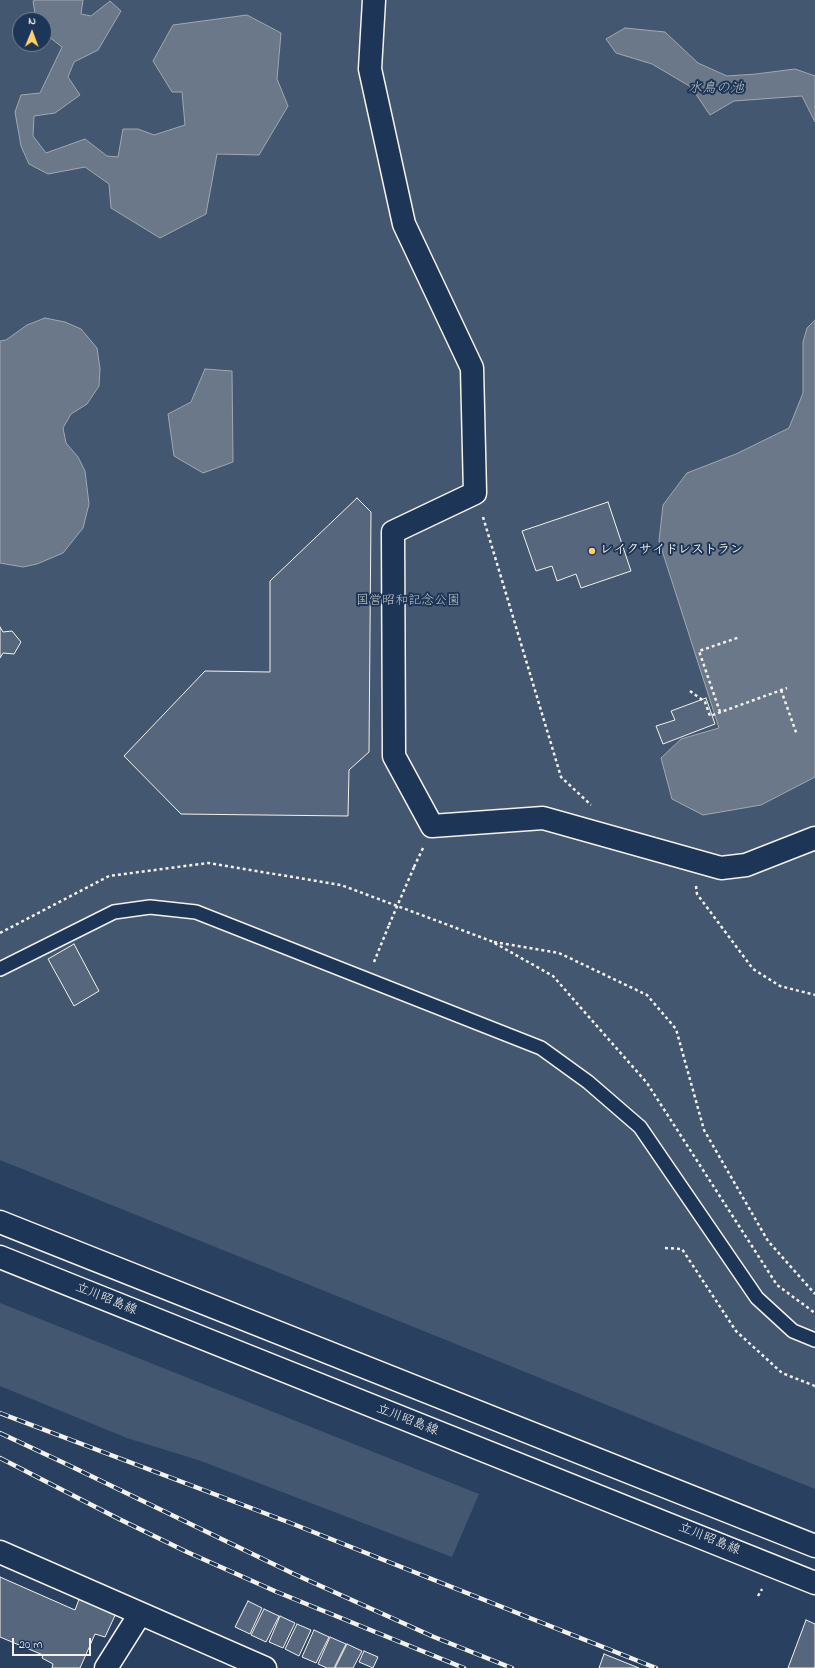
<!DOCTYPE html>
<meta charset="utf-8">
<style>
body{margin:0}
#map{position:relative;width:815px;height:1668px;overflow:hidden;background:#2a4060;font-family:"Indie Flower",sans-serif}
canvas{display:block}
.north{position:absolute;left:12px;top:12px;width:40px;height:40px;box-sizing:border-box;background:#1d3557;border:1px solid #738091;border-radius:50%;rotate:1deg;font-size:11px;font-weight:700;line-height:16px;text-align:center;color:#f4f1e8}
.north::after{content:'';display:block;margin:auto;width:14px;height:18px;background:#ffd166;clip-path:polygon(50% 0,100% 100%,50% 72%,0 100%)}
.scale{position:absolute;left:12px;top:1638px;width:79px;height:18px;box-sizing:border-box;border:2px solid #f4f1e8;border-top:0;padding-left:5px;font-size:12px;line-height:14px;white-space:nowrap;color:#f4f1e8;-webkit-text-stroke:3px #1d3557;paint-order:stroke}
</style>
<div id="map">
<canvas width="815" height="1668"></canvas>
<div class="north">N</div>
<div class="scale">20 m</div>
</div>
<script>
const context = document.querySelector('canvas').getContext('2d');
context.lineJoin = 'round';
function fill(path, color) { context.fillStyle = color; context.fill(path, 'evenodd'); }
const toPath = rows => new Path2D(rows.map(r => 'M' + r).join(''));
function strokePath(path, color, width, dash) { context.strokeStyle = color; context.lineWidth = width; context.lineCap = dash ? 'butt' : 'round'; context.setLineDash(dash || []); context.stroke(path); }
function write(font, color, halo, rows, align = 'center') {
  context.font = font + ' "Indie Flower","Klee One",sans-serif'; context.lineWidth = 4; context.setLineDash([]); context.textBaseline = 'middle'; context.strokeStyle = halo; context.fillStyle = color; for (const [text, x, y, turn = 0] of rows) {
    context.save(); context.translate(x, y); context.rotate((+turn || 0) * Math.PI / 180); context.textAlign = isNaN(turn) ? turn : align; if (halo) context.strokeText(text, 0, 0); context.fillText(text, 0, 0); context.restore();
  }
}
const green = toPath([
 [0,0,815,0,815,1489,0,1160],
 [20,20,44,20,44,44,20,44],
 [0,1303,479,1494,452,1557,201,1461,127,1438,0,1386]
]);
const water = toPath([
 [35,0,83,0,81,14,91,16,110,1,121,11,98,50,74,62,68,77,80,95,55,113,34,116,33,136,46,153,85,139,107,156,118,157,123,129,138,129,154,135,185,125,182,92,172,92,153,61,173,25,247,15,281,33,277,79,288,106,259,155,217,154,206,214,160,238,111,208,109,184,85,167,48,174,29,164,21,146,15,112,21,95,40,93,62,47,44,33,44,20,36,20,33,1,35,0],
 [625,28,665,32,698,63,727,76,756,74,795,69,815,76,815,122,802,96,734,101,710,115,691,87,652,64,616,53,606,39,625,28],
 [45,318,65,322,81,329,97,348,100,369,99,386,87,404,71,414,63,428,66,443,78,457,85,471,89,504,83,528,63,553,37,564,23,567,0,563,0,341,6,340,27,325,45,318],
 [815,320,815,777,761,805,703,815,672,799,661,758,681,739,719,728,659,541,663,505,687,473,736,454,789,428,803,393,803,342,807,328,815,320],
 [205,369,232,371,233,462,203,473,174,456,168,414,191,402,205,369]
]);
const building = toPath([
 [357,498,371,512,369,752,349,770,348,816,181,814,124,756,205,671,270,672,270,581,357,498],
 [608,502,631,571,581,588,576,574,557,581,552,566,536,571,522,531,608,502],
 [0,627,3,632,12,631,21,642,14,654,3,653,0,658,0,627],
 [706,698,715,724,663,744,656,726,675,720,671,711,706,698],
 [74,944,99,991,74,1006,48,959,74,944],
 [0,1577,75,1610,81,1594,118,1609,105,1637,95,1634,80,1668,52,1668,53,1664,42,1658,43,1655,0,1637,0,1577],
 [248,1601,262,1608,250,1634,235,1627,248,1601],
 [264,1609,279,1616,266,1642,251,1635,264,1609],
 [280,1616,295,1623,283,1648,269,1642,280,1616],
 [806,1620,815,1624,815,1668,788,1668,806,1620],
 [297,1624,311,1630,299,1656,285,1649,297,1624],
 [314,1630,329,1637,316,1663,302,1657,314,1630],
 [330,1637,346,1644,334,1668,327,1668,318,1664,330,1637],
 [347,1644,362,1651,353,1668,335,1668,347,1644],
 [364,1651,378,1657,373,1668,359,1662,364,1651],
 [604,1654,639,1668,599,1668,604,1654]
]);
const path = toPath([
 [483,517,561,777,591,805],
 [781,690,797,735],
 [690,691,705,702,710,716,787,688],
 [720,712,699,651,740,637],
 [414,867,423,848],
 [696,886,697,894,753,969,780,986,815,995],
 [0,933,109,876,208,863,341,885,491,941,553,976,647,1083,777,1285,815,1313],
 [494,942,559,953,647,995,676,1029,704,1130,768,1241,815,1294],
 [374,962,389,925],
 [665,1248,682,1249,736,1331,782,1373,815,1386],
 [758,1596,762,1589]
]);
const lane = toPath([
 [0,969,114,912,150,907,196,912,541,1048,588,1082,640,1127,757,1298,793,1331,815,1340]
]);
const street = toPath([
 [374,0,370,69,404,224,472,368,475,493,393,532,394,756,432,826,543,818,721,868,746,865,815,838],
 [0,1552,265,1668],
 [106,1668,140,1614]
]);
const secondary = toPath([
 [0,1222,815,1546],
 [0,1257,815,1583]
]);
const rail = toPath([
 [0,1413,288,1522,656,1668],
 [0,1433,62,1462,294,1574,434,1637,512,1668],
 [0,1458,119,1519,187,1552,277,1592,464,1668]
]);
const pathBridge = toPath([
 [389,925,414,867]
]);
const markers = [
 [592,551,4,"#ffd166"]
];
const poiNames = [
 ["レイクサイドレストラン",600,551]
];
const parkNames = [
 ["国営昭和記念公園",408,602]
];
const streetNames = [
 ["立川昭島線",106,1300,22],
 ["立川昭島線",407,1421,21],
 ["立川昭島線",709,1540,22]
];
const waterNames = [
 ["水鳥の池",716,90]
];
fill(green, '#445771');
fill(water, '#6a788a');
strokePath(water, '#a1a8b0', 1);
fill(building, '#56677d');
strokePath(building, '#f4f1e8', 1);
strokePath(lane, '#f4f1e8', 16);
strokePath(street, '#f4f1e8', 25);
strokePath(secondary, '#f4f1e8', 25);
strokePath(path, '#f4f1e8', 2.5, [3, 3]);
strokePath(lane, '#1d3557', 13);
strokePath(street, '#1d3557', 22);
strokePath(secondary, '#1d3557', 22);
strokePath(rail, '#f4f1e8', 4.5);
strokePath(rail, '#1d3557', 3, [9]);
strokePath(pathBridge, '#f4f1e8', 2.5, [3, 3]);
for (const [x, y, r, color] of markers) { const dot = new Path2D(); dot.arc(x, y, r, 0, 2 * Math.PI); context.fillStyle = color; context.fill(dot); strokePath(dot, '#1d3557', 1.5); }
write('bold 13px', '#f4f1e8', '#1d3557', poiNames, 'left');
write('13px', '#bfc3c4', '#1d3557', parkNames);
write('13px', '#f4f1e8', '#1d3557', streetNames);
write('italic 14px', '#bdc1c2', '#1d3557', waterNames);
</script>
